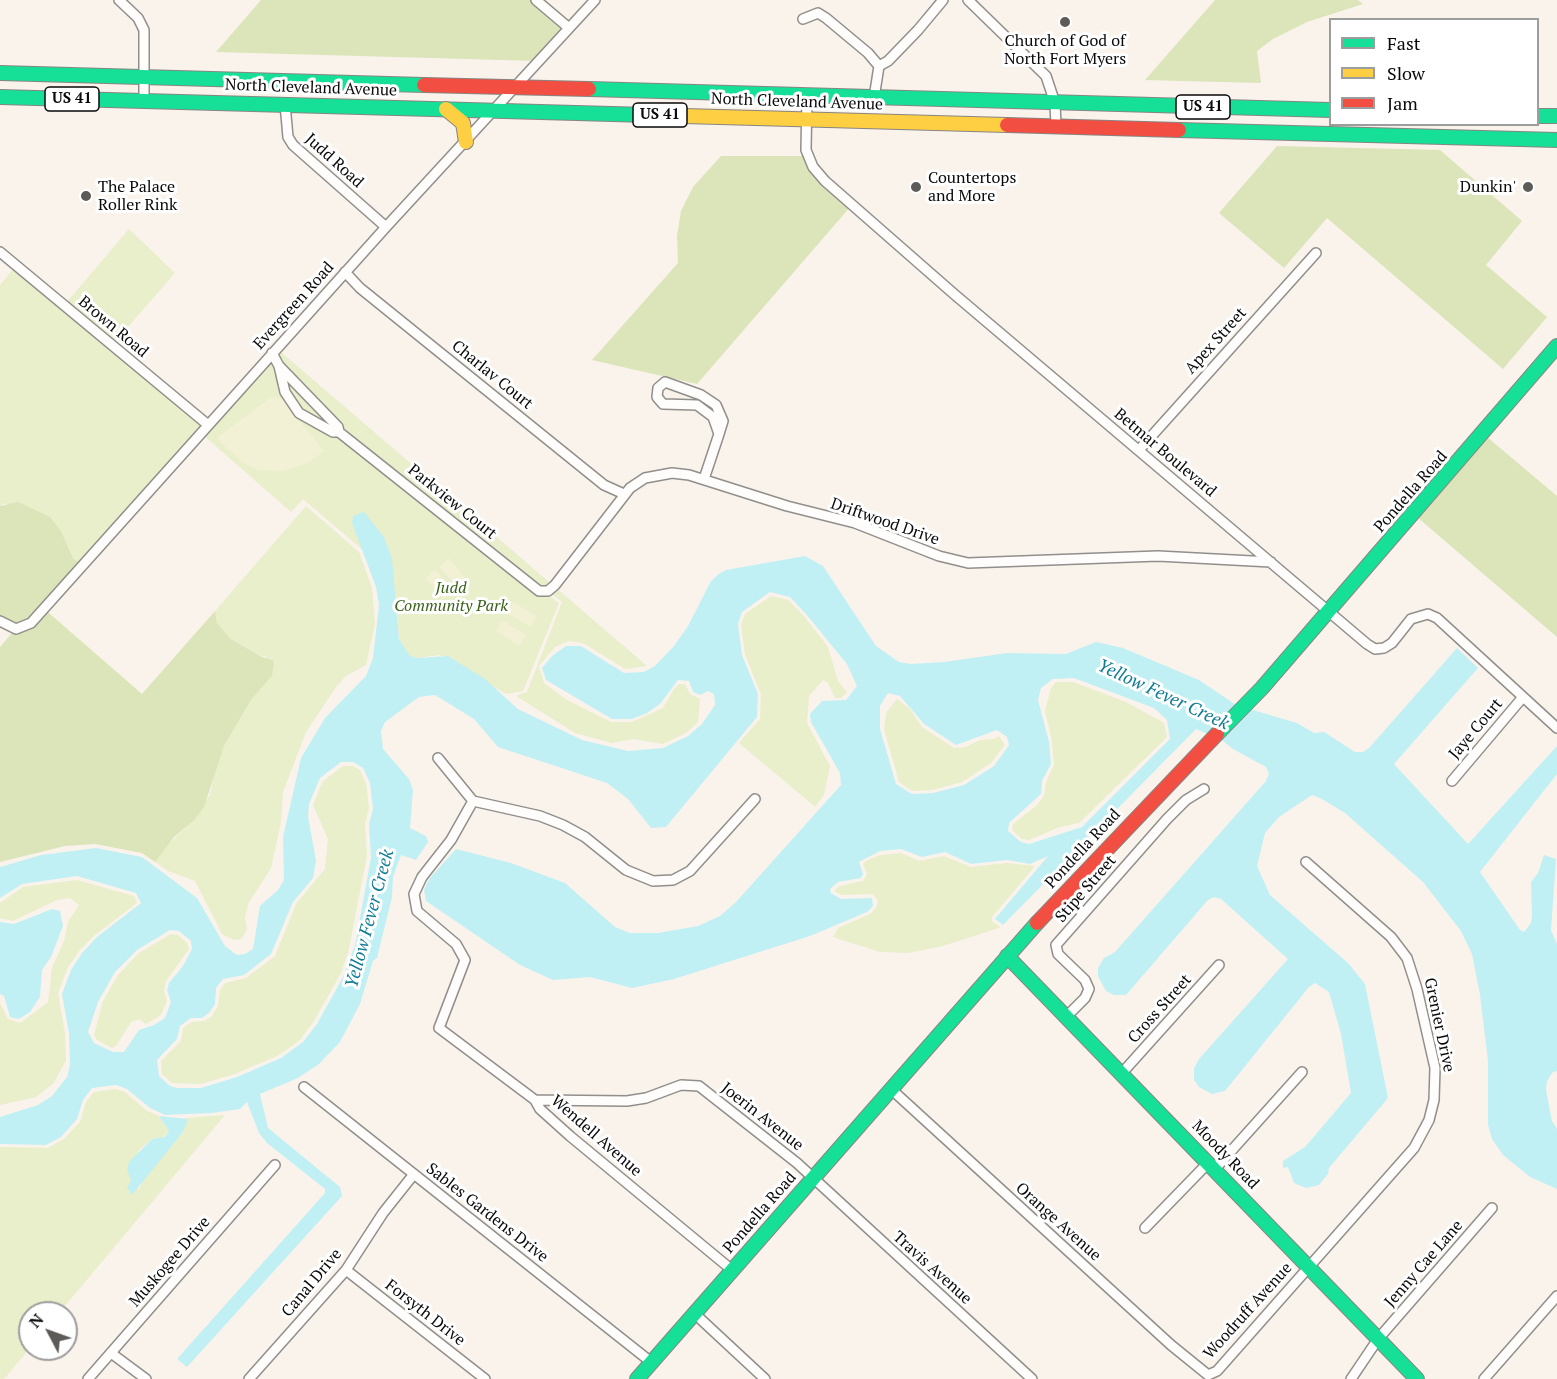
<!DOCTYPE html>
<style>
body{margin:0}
#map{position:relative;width:1557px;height:1379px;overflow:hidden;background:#f9f3ec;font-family:"PT Serif",serif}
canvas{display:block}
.legend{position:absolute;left:1329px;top:18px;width:210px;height:108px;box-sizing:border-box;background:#fff;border:2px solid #9d9d9d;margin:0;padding:8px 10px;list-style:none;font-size:18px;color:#090909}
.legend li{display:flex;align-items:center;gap:12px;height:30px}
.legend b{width:30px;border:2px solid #9d9d9d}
.north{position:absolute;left:18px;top:1301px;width:60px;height:60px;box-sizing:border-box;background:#fff;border:2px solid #9d9d9d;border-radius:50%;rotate:311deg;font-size:16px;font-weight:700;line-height:24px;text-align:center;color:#090909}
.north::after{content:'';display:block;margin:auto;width:21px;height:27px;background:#5d5b58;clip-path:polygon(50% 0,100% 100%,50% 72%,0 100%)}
</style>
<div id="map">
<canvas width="1557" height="1379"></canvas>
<ul class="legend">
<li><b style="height:8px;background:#16e098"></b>Fast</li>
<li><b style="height:8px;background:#ffcf43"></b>Slow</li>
<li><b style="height:8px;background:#f24e42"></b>Jam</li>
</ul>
<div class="north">N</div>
</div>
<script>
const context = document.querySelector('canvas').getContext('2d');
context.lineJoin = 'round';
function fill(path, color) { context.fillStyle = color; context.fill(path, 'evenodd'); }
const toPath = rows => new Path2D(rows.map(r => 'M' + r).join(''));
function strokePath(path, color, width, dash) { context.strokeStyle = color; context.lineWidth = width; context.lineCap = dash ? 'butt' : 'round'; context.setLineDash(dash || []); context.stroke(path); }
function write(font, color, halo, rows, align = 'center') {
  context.font = font + ' "PT Serif",serif'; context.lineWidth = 6; context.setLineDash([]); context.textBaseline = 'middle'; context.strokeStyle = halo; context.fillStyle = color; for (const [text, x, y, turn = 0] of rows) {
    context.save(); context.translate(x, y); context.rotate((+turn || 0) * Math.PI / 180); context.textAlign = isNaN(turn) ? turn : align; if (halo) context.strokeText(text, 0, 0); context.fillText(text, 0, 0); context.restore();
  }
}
const green = toPath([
 [129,229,175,273,114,343,208,420,275,347,647,666,625,669,583,643,568,641,555,647,539,666,544,683,567,700,611,722,632,722,663,708,674,689,679,684,685,684,690,694,700,699,698,722,686,733,663,744,633,739,612,743,575,733,516,696,527,692,562,602,548,591,528,582,347,441,271,360,81,564,73,558,62,533,5,503,0,506,0,285,18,263,66,303],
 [270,363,289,377,339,432,344,443,383,471,404,490,422,500,559,603,523,691,506,694,440,655,417,658,401,655,393,576,303,499,291,512,203,435,266,364],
 [306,506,359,552,372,588,375,624,366,665,346,676,336,687,306,732,283,792,281,822,271,868,248,904,245,918,247,930,241,939,234,940,222,934,195,881,168,871,155,862,160,852,185,828,210,795,216,766,224,746,251,700,272,676,266,656,260,656,231,639,217,623,215,611],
 [771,596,788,600,804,616,828,647,838,681,847,692,841,698,835,698,828,683,823,680,809,696,807,723,830,766,824,795,815,807,739,743,760,719,761,695,745,654,741,625,745,614],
 [1056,682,1073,682,1126,702,1164,723,1167,737,1079,823,1060,827,1029,840,1022,839,1012,830,1013,824,1036,806,1044,796,1046,782,1054,765,1052,741,1045,711,1051,688],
 [897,699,910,709,922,727,954,748,966,747,980,740,994,739,999,736,1005,745,991,763,962,782,932,790,912,791,899,782,884,729,886,713],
 [343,766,352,766,360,770,366,783,369,808,365,824,367,856,348,953,341,973,314,1021,300,1040,279,1055,235,1074,201,1084,172,1083,162,1074,161,1061,181,1041,183,1028,192,1022,204,1021,212,1016,218,1006,220,990,225,983,246,978,275,956,296,904,325,869,328,839,313,805,323,781],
 [901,853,919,861,944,856,971,867,1007,863,1035,866,992,917,992,921,1000,927,999,928,943,946,908,953,880,952,833,937,838,928,870,914,876,908,878,901,873,894,841,895,834,891,840,886,863,881,867,874,863,864,867,860,881,855],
 [77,880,134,896,137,903,95,935,80,950,68,967,58,993,65,1034,66,1060,54,1083,36,1097,0,1105,0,1003,8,1019,20,1023,48,1002,52,968,64,941,68,922,79,905,70,898,57,900,13,921,0,918,0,903,23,887],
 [171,934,178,935,187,943,189,949,166,981,164,990,167,1001,161,1015,146,1024,139,1019,131,1022,116,1046,112,1048,97,1040,94,1035,103,1001,118,975,139,953],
 [115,1089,125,1092,147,1111,159,1116,169,1131,163,1138,152,1139,139,1150,130,1173,131,1182,139,1190,143,1179,183,1132,186,1118,225,1115,59,1313,30,1313,30,1348,4,1379,0,1379,0,1147,48,1148,64,1139,80,1122,86,1102,94,1092]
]);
const forest = toPath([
 [261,0,545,0,571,22,538,61,216,52],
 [1215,0,1358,0,1363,4,1307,22,1273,39,1257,51,1261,83,1145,80],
 [1277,146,1440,150,1522,221,1486,265,1547,317,1503,369,1327,218,1284,268,1219,213],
 [721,156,809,156,851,206,697,384,592,360,678,263,677,236,681,211,693,187],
 [1487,437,1557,496,1557,637,1417,517],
 [18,502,50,517,62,533,73,558,81,564,42,607,142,694,215,611,217,623,231,639,260,656,274,661,272,676,251,700,224,746,204,807,194,820,174,837,155,862,142,853,95,844,65,846,0,862,0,647,17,627,0,615,0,506]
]);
const pitch = toPath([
 [271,397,281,398,324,451,308,463,282,471,259,470,245,464,220,442,218,437],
 [449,558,466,579,457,588,439,567],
 [435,570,453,591,443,599,426,578],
 [513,602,537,616,531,627,507,613],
 [502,620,526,635,520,646,496,631]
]);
const water = toPath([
 [364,512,384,537,392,558,399,639,409,655,417,658,448,656,485,679,518,709,582,740,628,751,663,748,688,736,702,724,715,705,714,694,708,691,700,695,693,692,689,681,678,680,660,704,647,713,632,719,612,719,546,680,542,668,552,656,566,646,581,646,624,673,644,672,655,666,674,646,688,626,711,581,719,574,726,570,805,556,823,566,876,646,899,662,910,664,944,662,1007,653,1066,654,1096,642,1123,648,1199,680,1236,705,1297,723,1314,733,1324,732,1355,752,1363,752,1369,748,1457,648,1478,668,1394,764,1468,844,1557,746,1557,774,1480,872,1520,930,1524,932,1531,923,1532,915,1531,882,1538,873,1544,855,1556,859,1551,930,1557,944,1557,1071,1553,1072,1547,1081,1546,1090,1552,1121,1557,1129,1557,1189,1530,1177,1503,1155,1492,1139,1488,1125,1488,1061,1480,995,1472,954,1461,931,1423,882,1345,813,1322,799,1312,795,1279,817,1265,833,1257,866,1270,895,1349,964,1365,984,1388,1098,1329,1168,1328,1174,1319,1185,1306,1188,1294,1183,1288,1167,1283,1168,1283,1161,1305,1147,1351,1093,1341,1034,1329,992,1315,983,1309,987,1225,1091,1212,1094,1199,1087,1194,1080,1194,1068,1199,1059,1288,959,1221,899,1214,897,1208,900,1126,995,1114,995,1106,991,1098,976,1098,968,1104,958,1115,952,1266,781,1269,774,1266,767,1233,749,1222,740,1196,729,1003,925,995,919,1048,856,1030,864,1007,860,971,864,945,852,922,857,901,849,880,851,859,862,863,874,861,878,838,882,830,889,831,893,841,899,872,898,873,906,867,912,810,936,674,979,632,988,590,977,553,980,520,965,426,901,424,890,429,879,456,849,511,863,565,883,615,927,630,933,658,933,698,926,720,916,736,902,841,785,840,773,811,722,810,714,822,701,846,700,857,686,847,664,806,614,790,597,770,592,742,612,738,624,742,655,758,694,757,717,666,827,651,828,628,799,607,783,498,747,474,719,435,695,419,697,385,722,381,731,383,749,409,779,413,790,410,828,426,836,428,842,416,860,401,855,393,877,392,897,377,958,373,961,360,1004,340,1042,319,1064,298,1078,260,1094,268,1128,340,1187,342,1196,187,1367,177,1359,325,1193,325,1189,267,1143,259,1133,247,1102,240,1109,211,1113,165,1115,150,1108,127,1089,116,1085,92,1088,83,1100,77,1119,61,1137,46,1145,0,1144,0,1117,38,1105,52,1096,67,1077,70,1065,69,1034,62,994,71,970,82,953,97,937,141,903,136,893,77,876,22,884,0,898,0,867,41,855,96,848,142,857,197,898,225,946,237,955,245,954,253,949,260,906,278,890,284,880,283,837,301,758,325,718,366,676,373,658,379,605,376,587,352,523,353,516],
 [1074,678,1154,708,1167,720,1170,739,1082,827,1029,844,1021,842,1008,831,1009,823,1041,794,1042,781,1051,764,1049,742,1038,700,1041,688,1053,679],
 [888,693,900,696,924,724,956,745,997,730,1007,737,1009,745,994,766,964,785,933,793,912,794,896,784,880,729,880,706],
 [341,762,353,762,363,768,370,783,373,809,369,824,371,858,355,945,344,975,317,1024,303,1042,281,1058,237,1077,201,1088,177,1088,170,1086,159,1076,157,1060,177,1039,180,1026,191,1018,202,1018,209,1013,215,1004,216,988,223,979,244,975,271,954,293,902,313,878,316,861,308,816,309,804,320,778],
 [170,930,179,931,191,941,192,949,183,966,169,983,167,990,171,1002,165,1018,154,1025,139,1030,124,1052,113,1052,94,1043,88,1032,98,1002,115,972,137,950],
 [52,909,60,911,63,926,51,957,42,970,40,997,30,1012,19,1019,10,1017,4,996,0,994,0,922,14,924],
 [159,1116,188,1119,183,1132,132,1195,127,1188,131,1181,127,1169,129,1162,152,1139,165,1137,169,1131]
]);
const street = toPath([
 [119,0,138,18,144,30,144,101],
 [536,0,569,28],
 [968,0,1046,76,1055,103,1056,126],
 [803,19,818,13,826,18,868,53,879,66],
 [807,96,806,150,813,167,825,181,954,294,1367,644,1375,649,1384,648,1392,643,1411,619,1428,614,1437,618,1557,728],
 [874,98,879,66,888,61,918,30,943,0],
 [285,104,288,137,293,145,386,227],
 [0,252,207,424],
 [345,272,360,288,604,485,624,494],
 [272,353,279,366,338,427,339,432,539,591,548,591,555,585,630,488,645,478,672,473,689,475,787,506,855,523,939,556,968,563,1158,556,1271,562],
 [279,366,285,392,299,413,333,432,339,432],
 [665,382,701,395,716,405,723,421,719,434,713,417,697,405,663,404,657,397,658,388,665,382],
 [1139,450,1316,253],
 [704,479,719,434],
 [0,621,16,629,31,623,386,227,595,0],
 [438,758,473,801,540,816,563,825,585,837,626,870,653,881,673,880,690,871,755,799],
 [1452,781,1523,697],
 [473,801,451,840,422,877,414,894,417,911,456,944,465,960,439,1028,535,1100,540,1109,570,1136,732,1270],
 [1067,1016,1085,998,1089,989,1085,980,1058,954,1056,945,1167,819,1186,800,1204,789],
 [1122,1073,1219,965],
 [304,1087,651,1362],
 [891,1089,1171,1345,1208,1375,1217,1371,1414,1148,1429,1120,1434,1100,1435,1068,1417,989,1407,958,1391,937,1306,862],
 [535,1100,627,1101,646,1098,681,1085,699,1086,797,1163,1032,1379],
 [1215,1169,1302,1072],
 [1145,1228,1209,1162],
 [346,1270,485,1379],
 [694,1313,765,1379],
 [111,1353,146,1379],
 [88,1379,275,1165],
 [249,1379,346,1270,383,1213,414,1174],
 [1351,1379,1378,1339,1492,1208],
 [1484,1379,1557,1296]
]);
const fast = toPath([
 [0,73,424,85],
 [589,89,1330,110],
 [0,97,684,116],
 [1538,116,1557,116],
 [1179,130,1557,140],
 [1217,734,1262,688,1557,346],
 [1007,956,1417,1379],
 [637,1379,1037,923]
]);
const slow = toPath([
 [446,109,463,123,466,142],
 [684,116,1007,125]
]);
const jam = toPath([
 [424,85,589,89],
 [1007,125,1179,130],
 [1037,923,1217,734]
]);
const markers = [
 [1065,22,6,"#5d5b58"],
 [916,187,6,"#5d5b58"],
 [1528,187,6,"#5d5b58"],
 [86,196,6,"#5d5b58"]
];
const shields = [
 [72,99,54],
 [1203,107,54],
 [660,115,54]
];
const shieldNames = [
 ["US 41",72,99],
 ["US 41",1203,107],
 ["US 41",660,115]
];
const poiNames = [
 ["Church of God of",1065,41,"center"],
 ["North Fort Myers",1065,59,"center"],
 ["Countertops",928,178],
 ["and More",928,196],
 ["The Palace",98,187],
 ["Roller Rink",98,205],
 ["Dunkin'",1516,187,"right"]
];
const streetNames = [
 ["North Cleveland Avenue",311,88,2],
 ["North Cleveland Avenue",797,102,2],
 ["Judd Road",334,161,42],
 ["Evergreen Road",294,306,-48],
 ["Brown Road",113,327,40],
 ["Apex Street",1216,341,-48],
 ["Charlav Court",492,375,39],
 ["Betmar Boulevard",1165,453,40],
 ["Pondella Road",1411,492,-49],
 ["Parkview Court",452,502,39],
 ["Driftwood Drive",885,522,19],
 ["Jaye Court",1476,729,-50],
 ["Pondella Road",1083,849,-47],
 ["Stipe Street",1086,889,-49],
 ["Cross Street",1160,1009,-48],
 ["Grenier Drive",1439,1025,78],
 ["Joerin Avenue",762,1117,38],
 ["Wendell Avenue",596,1136,41],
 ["Moody Road",1225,1155,46],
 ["Sables Gardens Drive",487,1213,38],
 ["Pondella Road",760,1213,-49],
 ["Orange Avenue",1058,1222,42],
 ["Muskogee Drive",170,1262,-49],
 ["Jenny Cae Lane",1424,1264,-49],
 ["Travis Avenue",932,1268,42],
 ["Canal Drive",312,1283,-50],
 ["Woodruff Avenue",1248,1311,-48],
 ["Forsyth Drive",425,1313,38]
];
const parkNames = [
 ["Judd",451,588],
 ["Community Park",451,606]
];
const waterNames = [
 ["Yellow Fever Creek",1163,695,25],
 ["Yellow Fever Creek",370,919,-75]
];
fill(green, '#e9eecb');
fill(forest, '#dbe5b9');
fill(pitch, '#f2f1d5');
fill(water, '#c1f0f4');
strokePath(street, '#918e8b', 12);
strokePath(fast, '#888582', 16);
strokePath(slow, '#888582', 16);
strokePath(jam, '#888582', 16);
strokePath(street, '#fefdfc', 9);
strokePath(fast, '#16e098', 14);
strokePath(slow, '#ffcf43', 14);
strokePath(jam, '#f24e42', 14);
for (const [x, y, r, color] of markers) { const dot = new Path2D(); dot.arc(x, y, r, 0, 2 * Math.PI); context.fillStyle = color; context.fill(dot); strokePath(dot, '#fff', 2); }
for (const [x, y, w] of shields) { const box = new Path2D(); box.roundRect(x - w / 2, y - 12, w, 24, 4.5); context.fillStyle = '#fff'; context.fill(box); strokePath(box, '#090909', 1.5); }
write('bold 15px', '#090909', null, shieldNames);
write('16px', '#090909', '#fff', poiNames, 'left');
write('16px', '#090909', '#fff', streetNames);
write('italic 16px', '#3a6119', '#fff', parkNames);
write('italic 18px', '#117c96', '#fff', waterNames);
</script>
